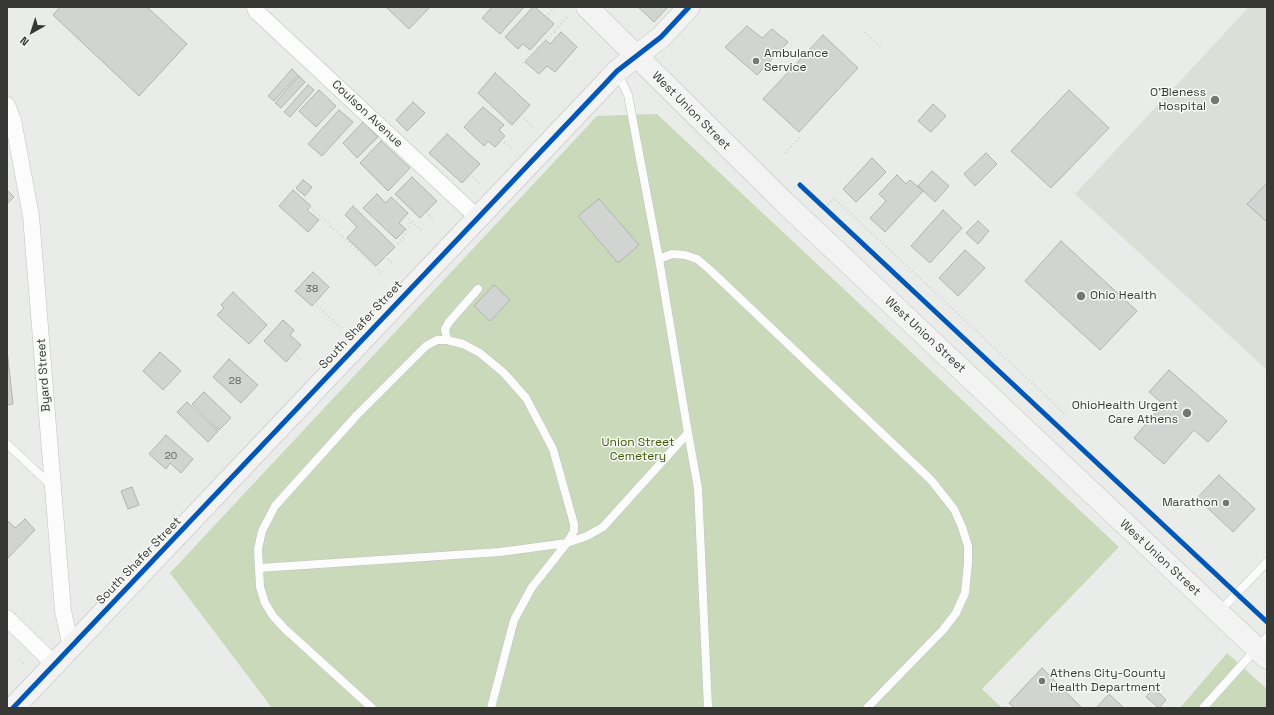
<!DOCTYPE html>
<meta charset="utf-8">
<style>
body{margin:0}
#map{position:relative;width:1274px;height:715px;overflow:hidden;background:#eaece9;font-family:"Space Grotesk",sans-serif}
canvas{display:block}
.frame{position:absolute;inset:0;border:8px solid #373836;pointer-events:none}
.north{position:absolute;left:12px;top:12px;width:40px;height:40px;-webkit-text-stroke:3px #f8faf6;paint-order:stroke;rotate:219deg;font-size:11px;font-weight:700;line-height:16px;text-align:center;color:#373836}
.north::after{content:'';display:block;margin:auto;width:14px;height:18px;background:#373836;clip-path:polygon(50% 0,100% 100%,50% 72%,0 100%)}
</style>
<div id="map">
<canvas width="1274" height="715"></canvas>
<div class="frame"></div>
<div class="north">N</div>
</div>
<script>
const context = document.querySelector('canvas').getContext('2d');
context.lineJoin = 'round';
function fill(path, color) { context.fillStyle = color; context.fill(path, 'evenodd'); }
const toPath = rows => new Path2D(rows.map(r => 'M' + r).join(''));
function strokePath(path, color, width, dash) { context.strokeStyle = color; context.lineWidth = width; context.lineCap = dash ? 'butt' : 'round'; context.setLineDash(dash || []); context.stroke(path); }
function write(font, color, halo, rows, align = 'center') {
  context.font = font + ' "Space Grotesk",sans-serif'; context.lineWidth = 3; context.setLineDash([]); context.textBaseline = 'middle'; context.strokeStyle = halo; context.fillStyle = color; for (const [text, x, y, turn = 0] of rows) {
    context.save(); context.translate(x, y); context.rotate((+turn || 0) * Math.PI / 180); context.textAlign = isNaN(turn) ? turn : align; if (halo) context.strokeText(text, 0, 0); context.fillText(text, 0, 0); context.restore();
  }
}
const built = toPath([
 [1249,7,1267,7,1267,370,1075,194]
]);
const green = toPath([
 [657,114,1119,547,982,689,1002,708,272,708,170,573,597,116],
 [1227,653,1267,689,1267,708,1180,708]
]);
const building = toPath([
 [60,7,147,7,187,44,139,96,53,15,60,7],
 [386,7,430,7,409,29,386,7],
 [492,7,524,7,500,34,482,18,492,7],
 [533,7,535,7,554,24,530,50,523,44,518,49,505,37,533,7],
 [638,7,668,7,654,22,638,7],
 [747,26,762,38,772,29,788,42,757,75,725,47,747,26],
 [561,32,577,47,555,72,547,66,539,74,525,62,546,40,550,44,561,32],
 [823,35,858,68,799,132,763,99,823,35],
 [292,69,298,75,274,101,268,96,292,69],
 [495,73,530,105,512,125,478,93,495,73],
 [299,76,305,82,281,108,275,103,299,76],
 [308,85,314,90,290,117,284,112,308,85],
 [319,90,336,106,316,127,299,111,319,90],
 [1069,90,1109,128,1051,188,1011,151,1069,90],
 [413,102,425,113,407,131,396,120,413,102],
 [933,104,946,116,931,132,918,121,933,104],
 [483,107,504,125,499,130,505,136,495,147,488,141,484,146,464,127,483,107],
 [339,110,353,122,322,156,308,144,339,110],
 [363,122,378,137,357,158,343,143,363,122],
 [447,134,480,164,462,183,429,153,447,134],
 [381,141,410,168,388,191,360,163,381,141],
 [986,153,997,164,975,186,964,174,986,153],
 [872,158,886,172,856,202,843,189,872,158],
 [932,171,949,186,935,202,918,186,932,171],
 [897,175,906,184,910,180,923,191,885,232,870,218,886,201,879,194,897,175],
 [412,177,437,201,420,218,395,194,412,177],
 [303,180,312,187,305,196,296,188,303,180],
 [1267,183,1267,222,1247,204,1267,183],
 [7,190,14,197,7,204,7,190],
 [293,190,311,206,307,210,319,220,308,232,279,206,293,190],
 [377,194,386,203,391,197,408,213,399,223,406,229,396,239,363,208,377,194],
 [599,199,639,245,618,263,578,216,599,199],
 [353,206,395,247,376,266,347,238,357,227,345,215,353,206],
 [943,210,962,228,930,263,911,246,943,210],
 [978,221,989,231,978,244,966,233,978,221],
 [1061,241,1137,311,1100,350,1025,281,1061,241],
 [965,250,985,268,958,296,939,278,965,250],
 [313,272,329,287,312,306,295,291,313,272],
 [494,285,510,300,490,321,474,306,494,285],
 [233,292,267,325,249,344,217,315,224,308,221,305,233,292],
 [283,320,294,330,290,335,301,345,286,362,264,341,283,320],
 [7,350,13,404,7,405,7,350],
 [160,352,181,371,163,390,143,371,160,352],
 [229,359,258,385,241,403,213,377,229,359],
 [1169,370,1227,421,1208,442,1194,430,1164,464,1134,438,1163,404,1149,392,1169,370],
 [204,392,231,418,219,430,192,404,204,392],
 [187,402,218,431,208,442,177,412,187,402],
 [166,435,193,459,181,473,170,463,166,469,149,454,166,435],
 [1219,475,1255,509,1233,532,1197,498,1219,475],
 [132,487,139,505,128,509,121,491,132,487],
 [25,519,35,530,7,559,7,520,15,528,25,519],
 [1042,668,1082,708,1014,708,1009,703,1042,668],
 [1154,688,1166,700,1159,708,1146,697,1154,688],
 [1109,694,1124,708,1096,708,1109,694]
]);
const path = toPath([
 [546,17,555,7],
 [865,32,882,48],
 [556,37,554,31,567,17],
 [523,63,554,31],
 [521,115,535,129],
 [501,140,513,150],
 [785,153,801,136],
 [470,174,481,185],
 [310,207,383,274],
 [825,208,834,198,1065,414],
 [426,212,434,220],
 [406,216,423,232],
 [617,220,635,204],
 [398,244,406,233,411,221],
 [385,256,393,264],
 [314,303,343,330],
 [294,353,302,360],
 [20,660,25,665]
]);
const lane = toPath([
 [659,259,672,254,685,255,697,259,709,269,931,480,954,509,962,527,968,546,968,563,965,593,956,613,943,630,867,708],
 [447,340,445,329,449,322,478,289],
 [688,433,698,488,708,708],
 [7,444,52,486],
 [259,568,500,552,567,543,587,536,603,527,688,433,659,259,628,95,617,72],
 [1219,612,1267,562],
 [372,708,285,629,273,616,265,603,260,587,258,549,262,531,275,506,357,415,426,346,437,340,447,340,463,344,480,353,504,373,526,398,553,449,574,524,574,531,567,543,532,587,514,620,491,708],
 [1203,708,1267,637]
]);
const street = toPath([
 [255,7,256,11,477,217],
 [7,105,13,120,31,216,63,611,71,647],
 [7,618,54,664]
]);
const secondary = toPath([
 [587,7,784,202,1267,658],
 [13,708,603,86,617,71,661,37,689,7]
]);
const cycleway = toPath([
 [800,185,1267,622],
 [13,708,603,86,617,71,661,37,689,7]
]);
const markers = [
 [756,61,4,"#767775"],
 [1215,100,5,"#767775"],
 [1081,296,5,"#767775"],
 [1187,413,5,"#767775"],
 [1226,503,4,"#767775"],
 [1042,681,4,"#767775"]
];
const numberNames = [
 ["38",312,289],
 ["28",235,381],
 ["20",171,456]
];
const poiNames = [
 ["Ambulance",764,54],
 ["Service",764,68],
 ["O’Bleness",1206,93,"right"],
 ["Hospital",1206,107,"right"],
 ["Ohio Health",1090,296],
 ["OhioHealth Urgent",1178,406,"right"],
 ["Care Athens",1178,420,"right"],
 ["Marathon",1218,503,"right"],
 ["Athens City-County",1050,674],
 ["Health Department",1050,688]
];
const streetNames = [
 ["West Union Street",691,111,45],
 ["Coulson Avenue",367,114,43],
 ["South Shafer Street",361,325,-47],
 ["West Union Street",925,335,43],
 ["Byard Street",44,375,-94],
 ["West Union Street",1160,558,43],
 ["South Shafer Street",139,561,-46]
];
const parkNames = [
 ["Union Street",638,443],
 ["Cemetery",638,457]
];
fill(built, '#dcded8');
fill(green, '#cad9ba');
fill(building, '#d2d4d1');
strokePath(building, '#b2b3b1', 1);
strokePath(lane, '#c0c1bf', 9);
strokePath(street, '#c0c1bf', 17);
strokePath(secondary, '#c0c1bf', 23);
strokePath(path, '#d5d5d4', 2.5, [1, 3]);
strokePath(lane, '#fcfcfc', 8);
strokePath(street, '#fcfcfc', 16);
strokePath(secondary, '#f4f3f3', 22);
strokePath(cycleway, '#0057b8', 5);
for (const [x, y, r, color] of markers) { const dot = new Path2D(); dot.arc(x, y, r, 0, 2 * Math.PI); context.fillStyle = color; context.fill(dot); strokePath(dot, '#f8faf6', 1.5); }
write('10px', '#5e605e', null, numberNames);
write('12px', '#373836', '#f8faf6', poiNames, 'left');
write('12px', '#373836', '#f8faf6', streetNames);
write('12px', '#3b5a02', '#f8faf6', parkNames);
</script>
